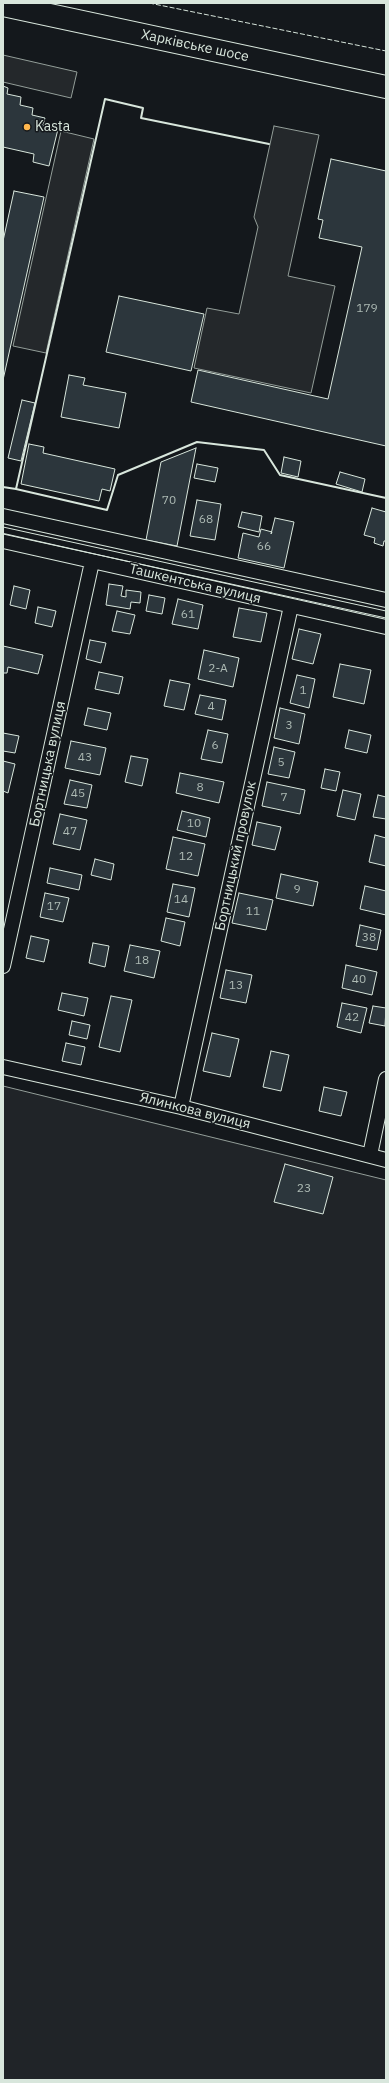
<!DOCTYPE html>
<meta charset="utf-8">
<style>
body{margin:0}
#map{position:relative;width:389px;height:2083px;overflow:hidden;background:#14181c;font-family:"IBM Plex Sans",sans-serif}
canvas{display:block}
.frame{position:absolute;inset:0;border:4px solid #d8e6dc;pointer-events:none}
</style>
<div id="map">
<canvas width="389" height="2083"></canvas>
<div class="frame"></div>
</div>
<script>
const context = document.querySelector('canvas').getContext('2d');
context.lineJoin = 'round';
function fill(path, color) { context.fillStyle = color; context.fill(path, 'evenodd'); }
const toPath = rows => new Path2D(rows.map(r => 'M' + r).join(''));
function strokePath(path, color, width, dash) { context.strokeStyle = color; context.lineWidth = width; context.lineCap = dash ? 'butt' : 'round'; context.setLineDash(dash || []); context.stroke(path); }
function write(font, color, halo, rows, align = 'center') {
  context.font = font + ' "IBM Plex Sans",sans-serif'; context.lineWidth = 3; context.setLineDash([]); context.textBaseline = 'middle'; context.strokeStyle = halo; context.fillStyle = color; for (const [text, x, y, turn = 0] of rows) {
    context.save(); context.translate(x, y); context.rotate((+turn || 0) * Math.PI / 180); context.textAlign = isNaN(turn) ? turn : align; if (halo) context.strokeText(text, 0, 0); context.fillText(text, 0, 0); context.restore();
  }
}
const green = toPath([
 [3,1086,386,1180,386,2080,3,2080,3,1086]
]);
const parking = toPath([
 [3,55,77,72,71,98,3,82,3,55],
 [274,126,319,135,288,276,335,286,311,393,194,368,207,308,239,314,258,227,254,217,274,126],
 [61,131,94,139,46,353,13,346,61,131]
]);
const building = toPath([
 [3,86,8,88,7,94,21,97,20,105,33,108,32,115,45,118,43,125,58,129,49,166,33,162,34,154,3,147,3,86],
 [331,159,386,171,386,446,191,402,198,370,328,399,362,247,319,238,323,220,318,219,331,159],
 [14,191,44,197,3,380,3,241,14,191],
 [119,296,204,314,191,371,106,352,119,296],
 [69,375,85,378,83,385,126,393,119,428,61,417,69,375],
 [22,400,35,403,21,461,8,458,22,400],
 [29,444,44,447,43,453,115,469,110,491,102,489,99,501,21,484,29,444],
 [196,448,177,546,146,540,161,462,196,448],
 [284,457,301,461,298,477,281,473,284,457],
 [197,464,218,468,215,482,194,478,197,464],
 [340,472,365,479,362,492,336,484,340,472],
 [197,500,221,504,215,540,190,536,197,500],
 [372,508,386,512,386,541,384,541,383,546,374,543,375,538,364,535,372,508],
 [242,512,262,516,259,532,238,527,242,512],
 [275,518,294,522,284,568,238,558,243,533,259,537,261,529,272,532,271,534,275,518],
 [109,584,123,586,121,596,126,597,126,590,141,592,140,603,131,602,130,609,106,605,109,584],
 [14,586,30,590,26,609,10,605,14,586],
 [149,595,165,598,162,614,146,611,149,595],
 [178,599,203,605,198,629,172,624,178,599],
 [38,607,56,611,52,627,35,623,38,607],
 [239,608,267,613,261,642,233,637,239,608],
 [117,611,135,615,130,634,112,631,117,611],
 [299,629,321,634,313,664,292,659,299,629],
 [90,640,106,643,101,663,86,659,90,640],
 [3,646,43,655,38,674,8,667,7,673,3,673,3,646],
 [204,650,239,658,233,687,198,679,204,650],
 [340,664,371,670,364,704,333,697,340,664],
 [99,672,123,677,119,694,95,689,99,672],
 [297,675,315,679,309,708,290,703,297,675],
 [170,680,190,684,184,710,164,706,170,680],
 [200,695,226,700,222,720,195,714,200,695],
 [88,708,111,713,107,730,84,725,88,708],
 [280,708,305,714,299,744,274,738,280,708],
 [208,730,228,734,222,763,201,759,208,730],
 [349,730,371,735,367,753,345,748,349,730],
 [3,733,19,736,15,753,3,751,3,733],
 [71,741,106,748,100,775,65,768,71,741],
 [274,747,295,752,289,778,268,774,274,747],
 [131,756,148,759,142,786,125,782,131,756],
 [3,761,15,764,8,793,3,791,3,761],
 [325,769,340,772,336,791,321,788,325,769],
 [180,773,224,782,219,803,176,793,180,773],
 [70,780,92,785,87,808,64,804,70,780],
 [267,782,305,790,300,814,262,806,267,782],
 [343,790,361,794,355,820,337,816,343,790],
 [378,795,386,797,386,819,373,817,378,795],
 [182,811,210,818,206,837,177,830,182,811],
 [60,814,87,820,80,850,53,844,60,814],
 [257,822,281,827,275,850,252,845,257,822],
 [375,835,386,838,386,866,369,862,375,835],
 [173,837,205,844,198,876,166,869,173,837],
 [95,859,114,864,111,880,91,875,95,859],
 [50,868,82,875,79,890,47,883,50,868],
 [281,874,318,882,313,906,276,898,281,874],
 [173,884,195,888,189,917,167,912,173,884],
 [365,886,386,891,386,915,360,909,365,886],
 [45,893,69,898,63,922,40,917,45,893],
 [239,893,273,900,266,930,232,923,239,893],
 [166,918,185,922,180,946,161,941,166,918],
 [360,925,381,930,377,950,356,946,360,925],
 [31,936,49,940,44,962,26,958,31,936],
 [93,943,109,946,105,967,89,963,93,943],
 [130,945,160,951,154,978,124,971,130,945],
 [346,965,377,972,372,995,342,988,346,965],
 [226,970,252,975,246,1003,220,998,226,970],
 [62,993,88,998,84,1016,58,1010,62,993],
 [111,996,132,1000,120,1052,99,1047,111,996],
 [342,1003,367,1008,361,1033,337,1027,342,1003],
 [373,1006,386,1008,385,1026,369,1023,373,1006],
 [72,1021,90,1025,87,1039,69,1035,72,1021],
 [212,1033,239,1039,230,1077,203,1071,212,1033],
 [66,1043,85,1047,81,1065,62,1061,66,1043],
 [271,1051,289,1055,281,1091,263,1087,271,1051],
 [324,1087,347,1092,341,1116,319,1111,324,1087],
 [285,1164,333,1177,323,1214,274,1202,285,1164]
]);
const street = toPath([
 [3,516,386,600],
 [3,541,386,627],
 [3,966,92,562],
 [3,1067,181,1107,386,1160],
 [181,1107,291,606],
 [370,1155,386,1079]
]);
const primary = toPath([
 [3,5,386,87]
]);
const tram = toPath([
 [3,527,386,611],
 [3,534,386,618]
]);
const fence = toPath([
 [149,3,386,51]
]);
const wall = toPath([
 [269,144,141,118,143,108,105,99,16,489,107,510,118,475,197,442,264,450,280,475,386,498],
 [3,487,16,489]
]);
const markers = [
 [27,127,4,"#ffb74d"]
];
const numberNames = [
 ["179",367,309],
 ["70",169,501],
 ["68",206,520],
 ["66",264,547],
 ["61",188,615],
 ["2-А",218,669],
 ["1",303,691],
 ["4",211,707],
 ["3",289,726],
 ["6",215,746],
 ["43",85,758],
 ["5",281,763],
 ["8",200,788],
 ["45",78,794],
 ["7",284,798],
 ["10",194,824],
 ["47",70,832],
 ["12",186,857],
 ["9",297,890],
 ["14",181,900],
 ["17",54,907],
 ["11",253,912],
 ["38",369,938],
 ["18",142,961],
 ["40",359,980],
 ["13",236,986],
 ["42",352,1018],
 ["23",304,1189]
];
const streetNames = [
 ["Харківське шосе",195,46,12],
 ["Ташкентська вулиця",195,584,13],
 ["Бортницька вулиця",48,764,-78],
 ["Бортницький провулок",236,856,-78],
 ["Ялинкова вулиця",195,1111,14]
];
const poiNames = [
 ["Kasta",35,127]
];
fill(green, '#202428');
strokePath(green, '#939e99', 1);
fill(parking, '#24282b');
strokePath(parking, '#939e99', 1);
fill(building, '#2c363c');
strokePath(building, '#d8e6dc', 1);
strokePath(street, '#d8e6dc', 16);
strokePath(primary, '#d8e6dc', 24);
strokePath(street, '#14181c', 14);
strokePath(primary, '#14181c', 22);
strokePath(tram, '#d8e6dc', 1);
strokePath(fence, '#d8e6dc', 1, [5, 2]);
strokePath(wall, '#d8e6dc', 2);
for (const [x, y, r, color] of markers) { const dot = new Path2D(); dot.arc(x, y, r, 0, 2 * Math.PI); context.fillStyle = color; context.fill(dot); strokePath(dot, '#14181c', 1.5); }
write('12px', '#adbab4', null, numberNames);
write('14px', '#d8e6dc', '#14181c', streetNames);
write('14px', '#d8e6dc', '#14181c', poiNames, 'left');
</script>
